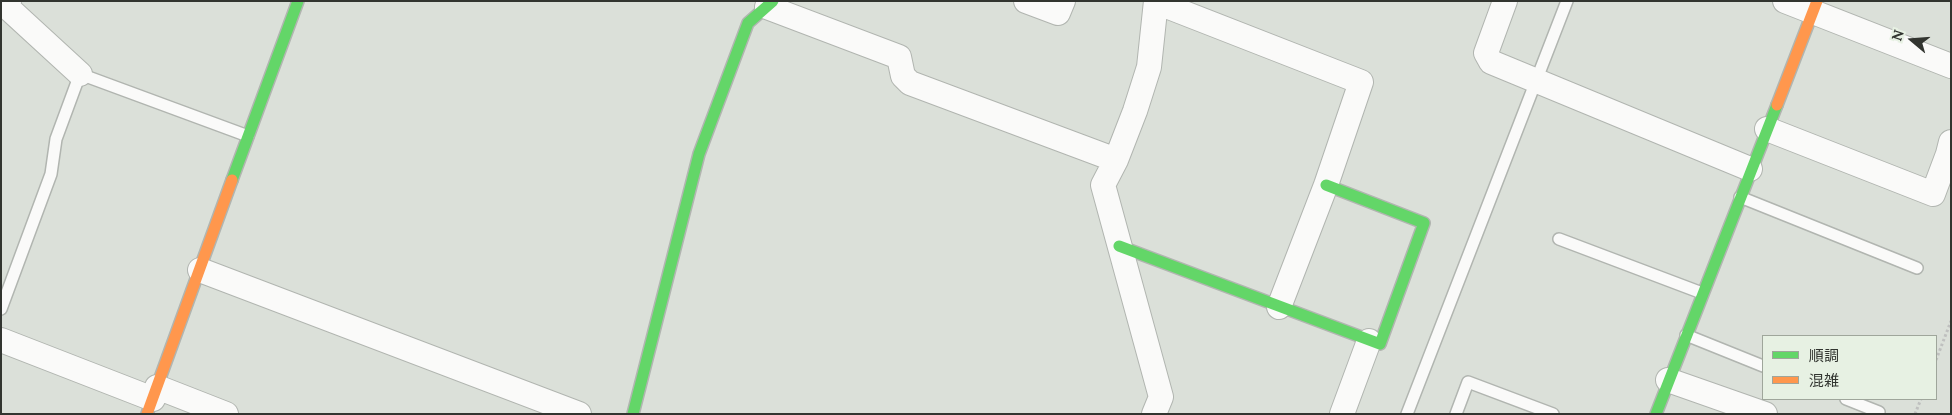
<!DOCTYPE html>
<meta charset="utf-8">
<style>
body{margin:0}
#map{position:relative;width:1952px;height:415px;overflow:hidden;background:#dbe0d9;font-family:Lora,"Noto Sans JP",serif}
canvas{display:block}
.frame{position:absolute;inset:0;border:2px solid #323530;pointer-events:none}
.legend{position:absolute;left:1762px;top:335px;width:175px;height:65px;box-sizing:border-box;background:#e7f1e3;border:1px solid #9fa69b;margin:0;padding:6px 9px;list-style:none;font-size:15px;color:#323530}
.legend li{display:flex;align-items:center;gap:10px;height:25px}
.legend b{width:25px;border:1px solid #9fa69b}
.north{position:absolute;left:1887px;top:15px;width:50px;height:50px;-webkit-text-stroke:4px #e7f1e3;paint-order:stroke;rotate:288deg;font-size:14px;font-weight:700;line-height:20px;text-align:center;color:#323530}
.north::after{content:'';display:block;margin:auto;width:18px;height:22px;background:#323530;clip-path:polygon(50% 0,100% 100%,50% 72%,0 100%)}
</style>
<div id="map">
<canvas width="1952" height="415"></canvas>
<div class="frame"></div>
<ul class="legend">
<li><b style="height:6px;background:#63d668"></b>順調</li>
<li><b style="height:6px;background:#ff974d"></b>混雑</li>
</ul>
<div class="north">N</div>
</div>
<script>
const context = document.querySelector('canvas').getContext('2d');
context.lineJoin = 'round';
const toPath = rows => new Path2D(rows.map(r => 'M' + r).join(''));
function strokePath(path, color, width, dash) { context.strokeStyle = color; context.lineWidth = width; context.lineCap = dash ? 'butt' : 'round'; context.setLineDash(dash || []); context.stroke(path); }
const path = toPath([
 [1936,360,1951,321],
 [1915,414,1921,399]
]);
const lane = toPath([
 [1740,197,1917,268],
 [1559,239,1702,293],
 [1,309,51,174,56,139,80,74,248,136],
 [1686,335,1763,366],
 [1846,399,1879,412],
 [1407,414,1567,1],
 [1456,414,1468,382,1553,414]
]);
const street = toPath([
 [9,1,7,7,80,74],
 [1026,1,1058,13,1063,1],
 [1505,1,1486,53,1491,62,1750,169],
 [1785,1,1951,66],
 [1156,2,1361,82,1326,185,1279,307],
 [767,7,899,57,903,76,910,83,1116,160],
 [1767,129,1933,194,1948,154,1951,142],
 [200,270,579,414],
 [1,340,153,399],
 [1668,380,1765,414],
 [157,387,226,414],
 [1154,414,1161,397,1103,185,1116,160,1135,111,1149,67,1156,1],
 [1342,414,1369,341]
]);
const fast = toPath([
 [232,180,298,1],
 [1119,246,1380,344,1424,223,1326,185],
 [633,414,699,154,748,23,773,1],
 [1656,414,1777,105]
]);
const slow = toPath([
 [1777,105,1817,1],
 [147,414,232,180]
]);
strokePath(lane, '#b1b5b0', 14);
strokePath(street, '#b1b5b0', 26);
strokePath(fast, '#b1b5b0', 14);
strokePath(slow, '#b1b5b0', 14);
strokePath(path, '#bfc0bf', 3, [2.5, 2.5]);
strokePath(lane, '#fafaf9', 11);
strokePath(street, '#fafaf9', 24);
strokePath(fast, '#63d668', 11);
strokePath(slow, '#ff974d', 11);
</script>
